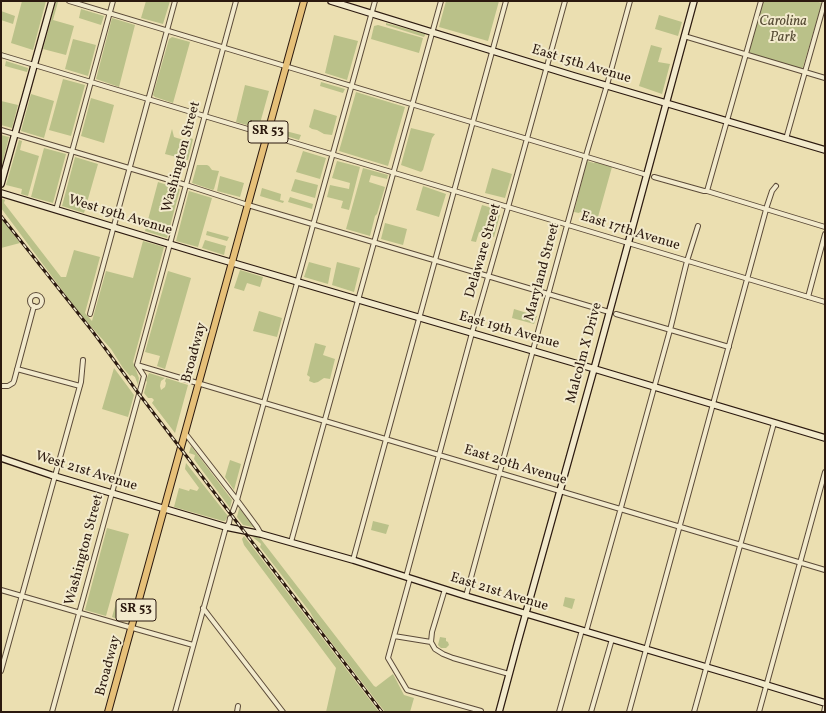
<!DOCTYPE html>
<style>
body{margin:0}
#map{position:relative;width:826px;height:713px;overflow:hidden;background:#ebdfb1;font-family:Vollkorn,serif}
canvas{display:block}
.frame{position:absolute;inset:0;border:2px solid #2b190f;pointer-events:none}
</style>
<div id="map">
<canvas width="826" height="713"></canvas>
<div class="frame"></div>
</div>
<script>
const context = document.querySelector('canvas').getContext('2d');
context.lineJoin = 'round';
function fill(path, color) { context.fillStyle = color; context.fill(path, 'evenodd'); }
const toPath = rows => new Path2D(rows.map(r => 'M' + r).join(''));
function strokePath(path, color, width, dash) { context.strokeStyle = color; context.lineWidth = width; context.lineCap = dash ? 'butt' : 'round'; context.setLineDash(dash || []); context.stroke(path); }
function write(font, color, halo, rows, align = 'center') {
  context.font = font + ' Vollkorn,serif'; context.lineWidth = 4; context.setLineDash([]); context.textBaseline = 'middle'; context.strokeStyle = halo; context.fillStyle = color; for (const [text, x, y, turn = 0] of rows) {
    context.save(); context.translate(x, y); context.rotate((+turn || 0) * Math.PI / 180); context.textAlign = isNaN(turn) ? turn : align; if (halo) context.strokeText(text, 0, 0); context.fillText(text, 0, 0); context.restore();
  }
}
const green = toPath([
 [22,1,46,1,33,50,11,43],
 [146,1,170,1,163,24,141,18],
 [446,1,499,1,488,41,439,27],
 [762,1,815,1,822,3,802,70,746,54],
 [56,2,58,2,53,20,74,26,66,55,43,49],
 [81,9,104,16,101,25,79,18],
 [1,11,15,16,13,24,1,20],
 [659,15,682,22,678,36,655,29],
 [112,18,135,25,119,87,96,79],
 [386,23,425,34,425,35,424,37,386,25],
 [378,25,423,38,419,53,371,39,374,26],
 [334,35,358,41,347,80,325,73],
 [172,37,190,42,173,103,155,97,153,95,169,39],
 [73,39,96,45,88,76,65,69],
 [651,45,662,48,658,62,670,64,662,94,639,86],
 [6,61,28,68,27,72,5,66],
 [63,79,85,85,71,136,49,130],
 [321,82,345,89,343,93,320,86],
 [245,85,269,91,259,127,258,128,236,122],
 [356,92,405,107,388,166,339,151],
 [31,94,54,101,44,138,21,131],
 [91,98,114,105,104,143,81,136],
 [1,101,18,105,12,128,1,125],
 [314,109,337,116,332,135,324,134,317,130,312,129,309,127],
 [411,128,435,134,432,138,423,170,421,172,401,165],
 [172,129,174,137,177,138,184,140,190,138,193,139,188,160,165,154],
 [278,129,301,135,299,140,277,133],
 [1,135,9,137,2,165,1,165],
 [19,140,22,141,20,150,39,156,28,196,21,194,22,189,6,185],
 [44,148,66,154,53,203,31,197],
 [303,151,326,158,320,179,296,172],
 [75,157,98,164,84,213,62,206],
 [337,161,360,167,349,210,341,208,343,201,327,197,330,185,349,189,350,183,332,178],
 [587,161,594,163,595,162,612,167,598,217,580,212,579,213,574,212],
 [197,165,207,165,209,166,212,170,219,171,214,189,213,190,192,183],
 [363,168,388,175,387,179,371,175,369,182,385,187,377,214,375,216,370,236,346,229],
 [492,168,512,174,505,198,485,193],
 [220,176,244,183,240,197,217,191],
 [295,179,318,185,315,198,291,191],
 [158,182,180,189,167,238,145,231],
 [423,186,446,194,439,217,416,210],
 [262,188,281,194,280,200,284,201,283,203,260,196],
 [189,191,212,198,198,247,176,241],
 [290,197,313,204,312,209,288,202],
 [2,199,5,200,4,203,61,277,66,277,74,250,100,257,85,313,92,321,106,271,133,278,143,241,164,247,133,362,139,378,138,385,135,377,132,375,130,376,123,368,111,349,80,314,1,208],
 [482,205,499,210,498,213,500,215,494,237,479,232,476,242,471,241],
 [1,218,20,243,1,248],
 [385,223,407,229,403,245,381,239],
 [207,231,229,237,227,241,206,235],
 [205,240,226,246,224,255,202,248],
 [309,262,331,268,328,284,304,277],
 [337,262,360,268,354,292,332,285],
 [240,270,263,277,260,287,247,283,244,291,234,288],
 [168,271,191,278,165,369,157,366,160,356,145,352],
 [514,309,537,316,534,324,512,318],
 [259,311,282,318,277,337,253,331],
 [315,343,326,346,323,355,335,359,330,379,324,378,318,382,314,383,309,381,310,377,307,375],
 [114,368,134,395,128,417,102,409],
 [149,373,165,378,161,381,160,386,161,390,165,387,166,383,165,381,166,378,188,385,175,433,152,403,154,400,152,398,148,398,144,393,147,382,146,380],
 [191,446,232,500,230,508,196,462,194,459,195,455,189,453],
 [230,460,241,464,234,490,225,477],
 [186,463,228,516,225,521,223,521,174,507,179,488,189,491,190,489,197,491,199,488,185,469],
 [240,509,253,526,253,527,243,525,237,517,239,509],
 [373,521,389,525,386,534,371,530],
 [107,528,129,534,106,616,85,610],
 [244,536,363,691,379,712,326,712,336,668,244,545,242,539],
 [252,536,260,538,374,686,376,687,393,674,404,695,414,698,410,712,385,712,315,621,310,612,260,547,261,544,260,543,255,539],
 [565,597,575,599,572,609,563,606],
 [116,603,127,606,123,621,112,617],
 [440,637,446,638,446,641,448,642,449,645,446,648,441,648,438,645]
]);
const street = toPath([
 [69,1,647,175],
 [684,36,825,78],
 [1,55,825,302],
 [1,130,186,185,248,205,609,312],
 [786,139,825,1],
 [654,177,704,191,707,191,825,227],
 [707,191,761,1],
 [56,210,113,1],
 '30 301a6 6 0 1 1 12 0a6 6 0 1 1-12 0Z',
 [808,297,825,234],
 [90,314,175,1],
 [616,314,729,347],
 [137,365,825,570],
 [17,369,80,386],
 [1,386,8,386,13,383,14,381,34,306],
 [185,433,237,500,257,527,261,534],
 [233,511,237,500,375,1],
 [291,542,441,1],
 [353,560,506,1],
 [406,577,472,333,507,211,565,1],
 [410,578,388,658,407,690,481,711],
 [445,589,432,632,431,642,435,649,443,654,453,658,509,674],
 [1,590,122,625,193,645],
 [466,596,587,152,607,85,630,1],
 [203,608,283,712],
 [586,632,622,504,670,330,687,261,698,226],
 [394,636,431,642],
 [1,671,81,382,83,360],
 [52,712,144,376,137,365,236,1],
 [175,712,226,527,229,523,230,518],
 [237,712,238,706],
 [559,712,582,630],
 [591,712,612,639],
 [629,712,767,206,772,191,776,186],
 [694,712,774,423],
 [759,712,825,472],
 [824,712,825,707]
]);
const secondary = toPath([
 [331,1,574,76,825,150],
 [1,184,52,1],
 [1,193,199,253,588,367,825,438],
 [1,458,51,475,172,511,226,527,261,534,353,560,466,596,750,680,825,703],
 [499,712,517,645,594,369,694,1]
]);
const primary = toPath([
 [108,712,304,1]
]);
const rail = toPath([
 [1,216,93,332,139,394,382,712]
]);
const shields = [
 [268,132,40],
 [136,610,40]
];
const shieldNames = [
 ["SR 53",268,132],
 ["SR 53",136,610]
];
const parkNames = [
 ["Carolina",783,22],
 ["Park",783,38]
];
const streetNames = [
 ["East 15th Avenue",581,65,17],
 ["Washington Street",182,157,-75],
 ["West 19th Avenue",120,216,17],
 ["East 17th Avenue",630,232,17],
 ["Delaware Street",484,251,-74],
 ["Maryland Street",543,272,-75],
 ["East 19th Avenue",509,331,16],
 ["Broadway",195,353,-75],
 ["Malcolm X Drive",585,353,-75],
 ["East 20th Avenue",515,466,17],
 ["West 21st Avenue",86,472,17],
 ["Washington Street",85,550,-75],
 ["East 21st Avenue",499,593,17],
 ["Broadway",109,666,-75]
];
fill(green, '#bac189');
strokePath(street, '#5b4a38', 6);
strokePath(secondary, '#2b190f', 8);
strokePath(primary, '#2b190f', 8);
strokePath(street, '#f2eacc', 4);
strokePath(secondary, '#f2eacc', 5.5);
strokePath(primary, '#e6c078', 6);
strokePath(rail, '#2b190f', 3);
strokePath(rail, '#f2eacc', 1.5, [4.5]);
for (const [x, y, w] of shields) { const box = new Path2D(); box.roundRect(x - w / 2, y - 11, w, 22, 3); context.fillStyle = '#f2eacc'; context.fill(box); strokePath(box, '#2b190f', 1); }
write('bold 13px', '#2b190f', null, shieldNames);
write('italic 14px', '#564b34', '#f2eacc', parkNames);
write('14px', '#2b190f', '#f2eacc', streetNames);
</script>
